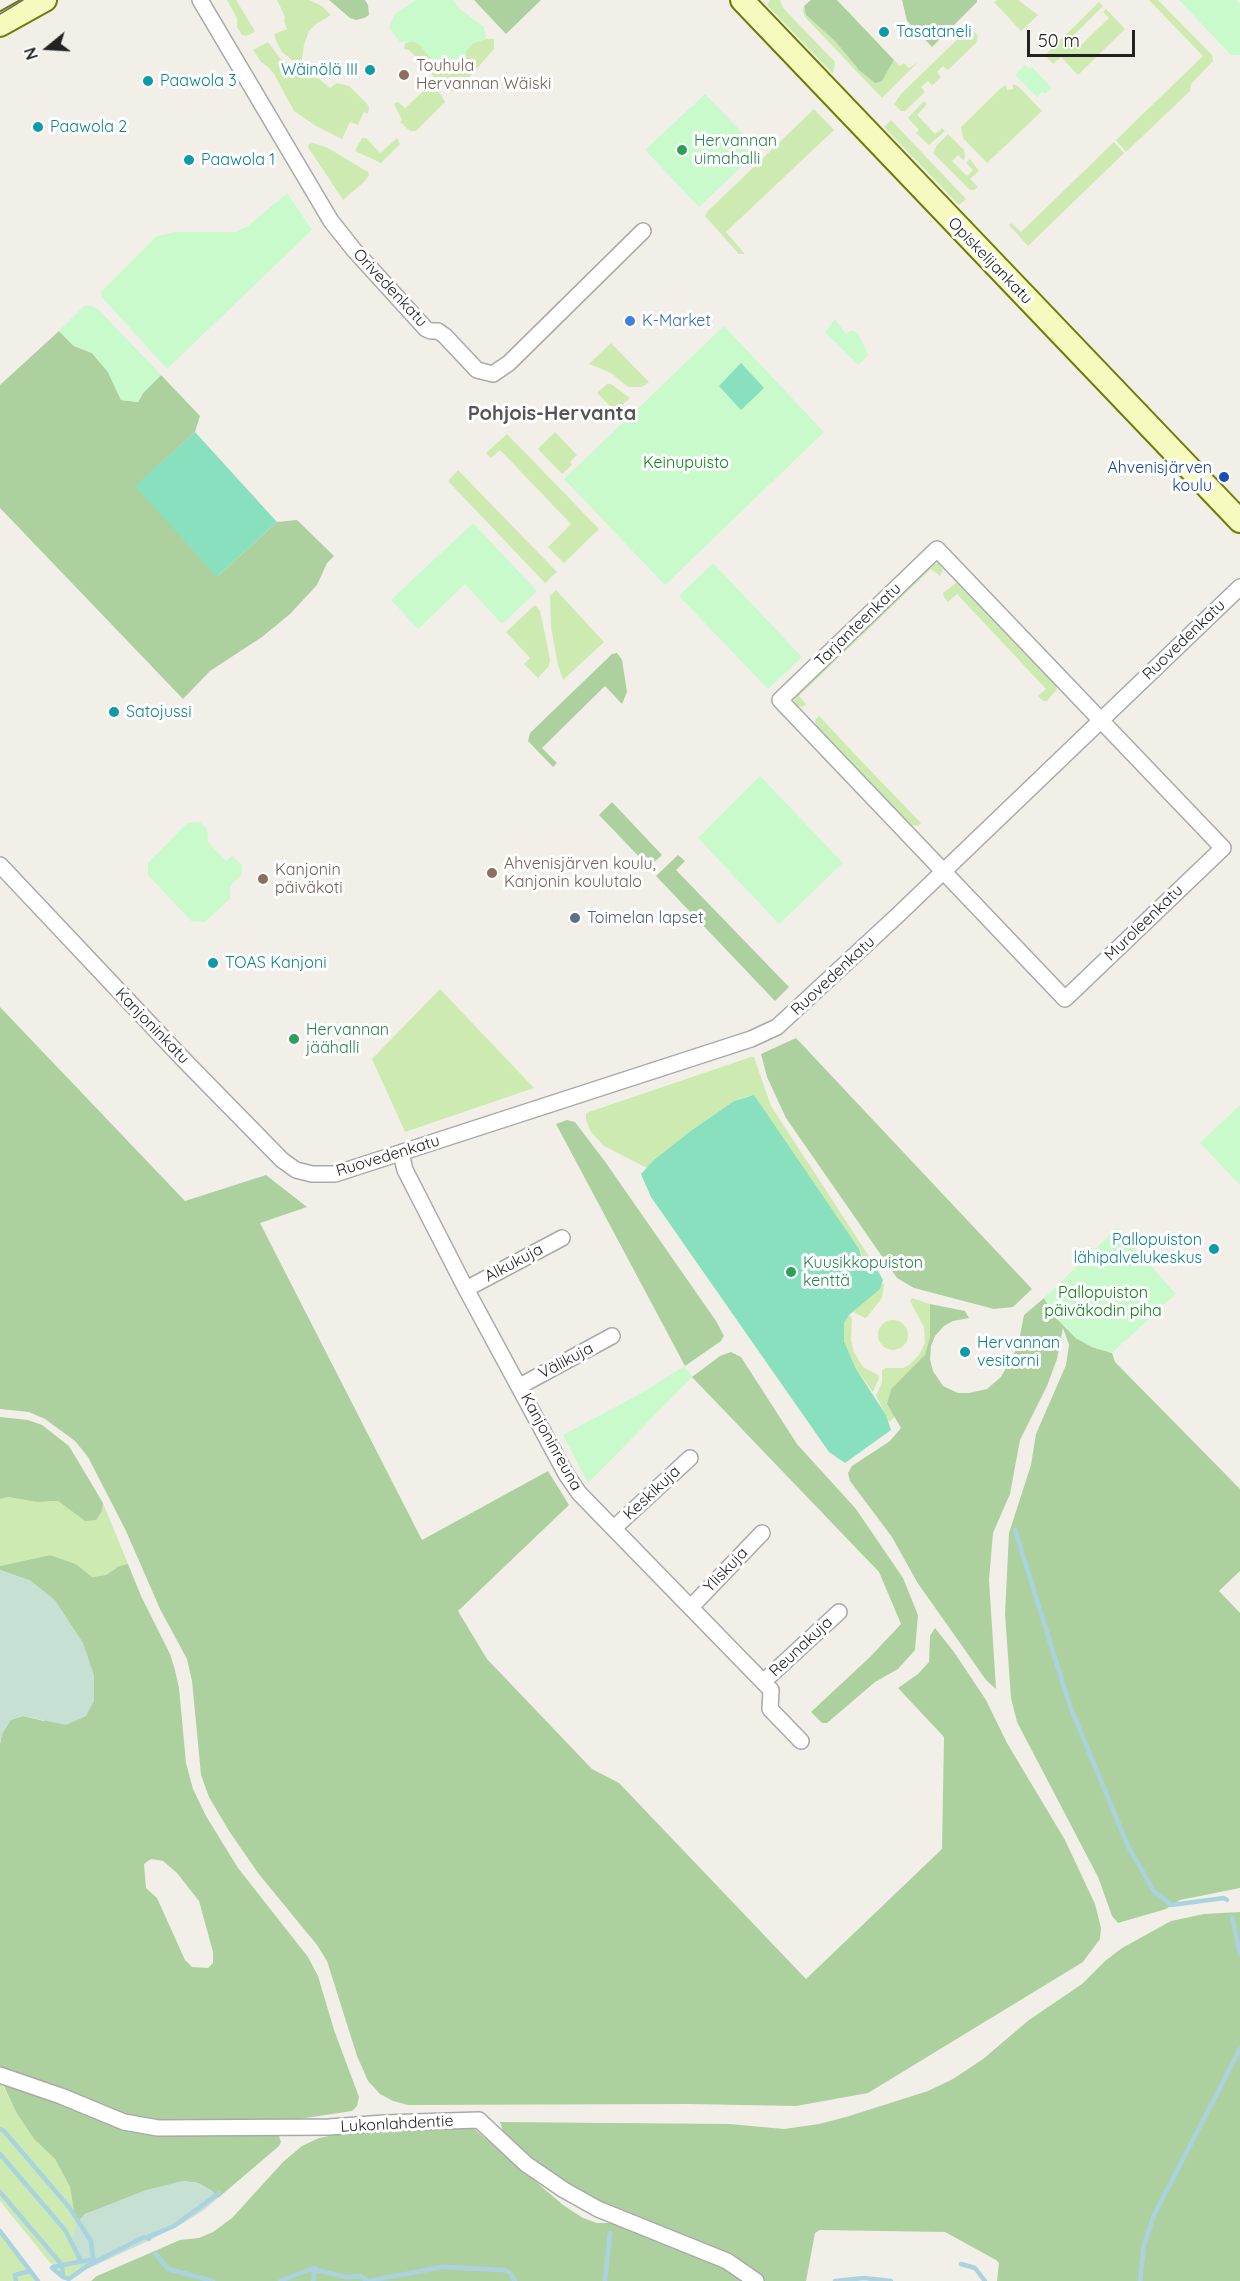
<!DOCTYPE html>
<meta charset="utf-8">
<style>
body{margin:0}
#map{position:relative;width:1240px;height:2281px;overflow:hidden;background:#f2efe9;font-family:Quicksand,sans-serif}
canvas{display:block}
.north{position:absolute;left:18px;top:18px;width:60px;height:60px;-webkit-text-stroke:4px #fff;paint-order:stroke;rotate:252deg;font-size:16px;font-weight:700;line-height:24px;text-align:center;color:#222}
.north::after{content:'';display:block;margin:auto;width:21px;height:27px;background:#222;clip-path:polygon(50% 0,100% 100%,50% 72%,0 100%)}
.scale{position:absolute;left:1027px;top:30px;width:108px;height:27px;box-sizing:border-box;border:3px solid #222;border-top:0;padding-left:8px;font-size:18px;line-height:21px;white-space:nowrap;color:#222;-webkit-text-stroke:4px #fff;paint-order:stroke}
</style>
<div id="map">
<canvas width="1240" height="2281"></canvas>
<div class="north">N</div>
<div class="scale">50 m</div>
</div>
<script>
const context = document.querySelector('canvas').getContext('2d');
context.lineJoin = 'round';
function fill(path, color) { context.fillStyle = color; context.fill(path, 'evenodd'); }
const toPath = rows => new Path2D(rows.map(r => 'M' + r).join(''));
function strokePath(path, color, width, dash) { context.strokeStyle = color; context.lineWidth = width; context.lineCap = dash ? 'butt' : 'round'; context.setLineDash(dash || []); context.stroke(path); }
function write(font, color, halo, rows, align = 'center') {
  context.font = font + ' Quicksand,sans-serif'; context.lineWidth = 6; context.setLineDash([]); context.textBaseline = 'middle'; context.strokeStyle = halo; context.fillStyle = color; for (const [text, x, y, turn = 0] of rows) {
    context.save(); context.translate(x, y); context.rotate((+turn || 0) * Math.PI / 180); context.textAlign = isNaN(turn) ? turn : align; if (halo) context.strokeText(text, 0, 0); context.fillText(text, 0, 0); context.restore();
  }
}
const grass = toPath([
 [227,0,236,0,255,31,253,33,246,36,242,35,237,27,237,18],
 [277,0,309,0,322,6,331,15,316,24,309,31,304,45,302,60,299,61,292,60,282,52,277,43,274,34,287,29,284,21,285,17],
 [770,0,780,0,783,8,835,62,833,74,767,5],
 [997,0,1018,0,1038,15,1021,31,994,2],
 [1149,0,1158,0,1212,55,1213,61,1191,84,1190,91,1126,152,1116,140,1203,56],
 [1099,2,1103,6,1072,37,1080,46,1109,18,1103,12,1106,9,1125,29,1078,75,1061,57,1053,64,1045,55],
 [804,6,806,15,835,41,859,70,882,81,894,60,900,66,904,63,909,68,918,62,882,98,805,17,803,11],
 [970,27,978,36,976,43,948,70,943,66,937,72,941,77,932,86,928,81,921,87,925,92,905,111,901,111,894,104,901,94],
 [486,39,494,39,494,49,456,92,447,91,409,50,404,49,405,43,413,41,420,45,442,71,466,59,466,51,473,43],
 [268,42,280,58,295,68,306,68,330,88,337,83,349,86,367,104,369,107,368,114,364,112,358,125,350,122,342,139,316,126,294,111,274,74,268,67,261,62,253,50],
 [431,84,442,96,445,102,416,131,410,131,400,122,402,120,394,104,398,102,405,108],
 [1013,84,1019,87,1042,111,987,163,963,138,961,127,1001,88,1006,85,1007,90,1013,89],
 [924,101,927,104,917,115,935,134,942,128,945,131,929,145,916,133,919,130,908,118],
 [814,109,834,130,726,232,745,254,739,254,705,216,708,211],
 [891,120,966,199,959,205,884,127],
 [948,134,964,150,965,155,964,161,958,155,952,161,967,176,973,170,966,163,970,159,979,171,970,179,978,187,974,190,970,190,933,153,937,145],
 [362,138,366,138,380,153,397,138,400,144,381,163,355,151],
 [1114,142,1124,153,1028,246,1009,225,1011,223,1021,232],
 [313,143,328,148,368,172,369,175,364,182,343,200,308,147,309,144],
 [611,343,649,382,642,387,628,387,611,373,589,364],
 [607,384,611,384,630,398,615,411,597,393],
 [555,432,577,455,570,462,572,465,562,474,538,449],
 [507,434,599,529,564,563,548,547,571,524,500,450,491,458,486,453],
 [458,470,557,572,545,583,448,481],
 [939,563,943,570,940,576,931,569,799,696,806,704,803,707,796,706,794,697,932,564],
 [956,583,959,584,1054,683,1057,689,1047,701,1043,701,1038,696,1046,689,957,594,948,602,944,597,943,593],
 [556,590,604,642,563,680,558,665,551,627,550,596],
 [535,605,540,611,550,659,549,666,538,678,524,664,530,658,506,632],
 [819,716,868,768,921,823,918,826,911,825,817,728,815,720],
 [440,989,534,1088,405,1132,372,1059],
 [751,1057,754,1057,756,1063,771,1106,874,1264,866,1263,859,1249,748,1096,734,1101,692,1130,647,1168,604,1146,591,1132,586,1120,586,1113],
 [882,1283,884,1284,882,1298,867,1317,865,1318,853,1312,879,1289],
 [912,1298,930,1304,930,1337,925,1356,891,1389,887,1404,895,1417,889,1422,876,1396,882,1382,882,1370,886,1368,903,1368,909,1365,919,1355,925,1343,924,1327,910,1301],
 [849,1315,852,1319,851,1340,854,1352,863,1367,878,1375,879,1378,873,1392,856,1369,844,1341,844,1323],
 '878 1335a15 15 0 1 1 30 0a15 15 0 1 1-30 0Z',
 [7,1497,37,1502,58,1501,85,1521,102,1511,103,1503,128,1564,119,1566,106,1575,91,1577,76,1564,50,1555,0,1566,0,1499],
 [0,2080,16,2112,34,2139,55,2159,70,2187,76,2224,73,2236,79,2266,83,2271,68,2277,64,2277,47,2259,0,2201],
 [0,2234,18,2257,37,2281,0,2281]
]);
const forest = toPath([
 [329,0,365,0,368,5,369,15,364,18,356,20,350,18],
 [474,0,541,0,506,34],
 [811,0,837,0,894,60,882,81,875,83,859,70,835,41,806,15,804,6],
 [902,0,977,0,977,2,932,47,907,21],
 [59,331,74,346,92,353,108,372,121,400,138,402,143,393,161,375,200,416,195,432,136,486,218,576,277,522,297,520,334,556,327,563,317,585,290,614,262,637,210,671,183,699,0,508,0,385],
 [617,653,622,660,627,692,622,704,605,686,542,748,557,763,553,767,528,741,530,733,612,654],
 [612,802,662,855,649,867,599,815],
 [678,855,685,861,676,870,789,987,775,1001,656,876],
 [0,1007,185,1201,266,1175,307,1207,260,1223,422,1540,548,1471,569,1505,458,1611,487,1659,592,1769,619,1783,806,1979,942,1849,944,1737,898,1688,918,1674,929,1662,930,1636,935,1628,954,1652,986,1700,1007,1743,1065,1840,1095,1904,1101,1928,1100,1939,1083,1962,868,2093,796,2106,688,2104,408,2105,393,2101,380,2094,368,2081,357,2056,327,1961,317,1945,258,1873,229,1831,209,1797,201,1775,192,1681,187,1659,160,1609,126,1531,88,1457,75,1441,45,1419,29,1412,0,1409],
 [796,1038,1032,1289,1013,1307,994,1309,914,1288,897,1278,786,1118,767,1077,761,1054],
 [567,1120,575,1122,606,1163,716,1321,724,1336,721,1341,685,1366,556,1124],
 [1044,1298,1055,1317,1076,1338,1092,1347,1112,1353,1115,1362,1240,1489,1240,1571,1219,1591,1240,1613,1240,1888,1180,1900,1166,1909,1118,1923,1112,1916,1098,1877,1017,1722,1011,1698,1005,1614,1009,1533,1031,1465,1036,1434,1066,1365,1069,1345,1063,1328,1057,1359,1047,1386,1020,1440,1010,1494,993,1533,989,1580,996,1689,986,1680,917,1582,892,1537,850,1481,848,1473,852,1466,890,1441,901,1428,887,1404,891,1389,925,1355,930,1337,930,1304,965,1311,969,1318,953,1321,944,1326,935,1336,931,1346,930,1359,933,1371,943,1386,958,1393,969,1393,987,1389,1001,1377,1018,1346,1024,1315],
 [731,1352,741,1357,797,1444,856,1509,903,1578,918,1615,915,1650,898,1669,875,1682,827,1723,822,1723,811,1712,870,1657,901,1624,879,1572,692,1377,720,1356],
 [0,1417,28,1420,42,1425,69,1446,103,1503,102,1511,96,1520,85,1521,58,1501,37,1502,8,1497,0,1499],
 [50,1555,76,1564,92,1577,106,1575,119,1566,128,1564,141,1596,170,1654,175,1670,179,1688,186,1763,193,1789,206,1816,238,1868,308,1957,318,1976,334,2030,359,2097,357,2106,352,2111,299,2119,149,2121,0,2072,0,1744,2,1734,10,1720,23,1716,44,1721,31,1581,0,1570,0,1566],
 [151,1859,163,1861,177,1873,199,1901,213,1952,213,1963,208,1968,192,1967,185,1960,157,1898,146,1888,144,1864],
 [1240,1912,1240,2281,997,2281,999,2263,996,2260,945,2232,820,2230,815,2233,806,2281,763,2281,595,2202,555,2177,516,2145,503,2131,500,2122,730,2124,784,2129,819,2124,846,2117,928,2091,953,2079,983,2059,1029,2020,1082,1984,1105,1961,1122,1948,1171,1921,1204,1914],
 [1,2080,132,2130,275,2135,279,2136,281,2142,279,2146,218,2198,212,2191,198,2183,183,2181,85,2214,76,2224,70,2187,55,2159,34,2139,16,2112],
 [471,2126,563,2205,583,2218,597,2223,616,2223,734,2271,745,2281,91,2281,97,2276,180,2240,199,2238,213,2232,232,2218,283,2162,302,2146,319,2138,355,2131]
]);
const wetland = toPath([
 [0,1570,31,1581,55,1600,83,1643,94,1675,94,1701,86,1716,66,1725,23,1716,11,1720,2,1734,0,1744],
 [183,2181,198,2183,212,2191,218,2198,204,2210,180,2225,148,2241,83,2271,79,2266,75,2257,73,2236,76,2224,85,2214,146,2190]
]);
const park = toPath([
 [416,0,453,0,460,9,484,27,486,39,473,43,466,51,463,65,455,73,448,74,442,71,420,45,413,41,400,42,389,28,394,15],
 [1179,0,1236,0,1240,4,1240,55,1231,55],
 [1025,65,1030,69,1032,67,1052,88,1045,94,1042,92,1037,97,1015,75],
 [705,94,759,150,699,207,645,150],
 [287,193,312,230,167,369,102,297,101,292,157,236,176,232,236,232,248,226],
 [84,306,92,306,99,310,161,375,143,393,138,402,121,400,108,372,92,353,74,346,59,331],
 [835,319,846,334,851,330,858,333,868,355,858,365,825,332],
 [724,326,824,432,665,585,564,479],
 [473,523,537,591,502,624,465,584,418,629,391,600],
 [713,563,802,657,768,689,679,596],
 [760,776,843,863,779,924,698,838],
 [200,822,207,829,208,842,226,861,232,856,242,865,241,876,230,886,230,899,205,922,191,921,148,875,148,863,187,823],
 [1240,1105,1240,1185,1200,1143],
 [1117,1228,1176,1294,1112,1353,1092,1347,1076,1338,1055,1317,1044,1298],
 [685,1366,692,1377,588,1483,563,1435,638,1395]
]);
const pitch = toPath([
 [741,363,764,388,741,410,719,386],
 [195,432,277,522,217,577,135,486],
 [754,1095,859,1249,862,1258,866,1263,874,1264,883,1280,880,1289,849,1315,844,1323,844,1341,856,1369,886,1415,891,1430,845,1463,829,1452,651,1197,641,1174,654,1160,692,1130,734,1101]
]);
const stream = toPath([
 [1015,1530,1070,1706,1128,1846,1153,1890,1171,1905,1224,1898,1227,1900],
 [1232,1917,1240,1954],
 [0,2129,4,2131,69,2207,91,2241,93,2259],
 [0,2154,65,2230,81,2261],
 [0,2192,62,2265,63,2277],
 [0,2231,38,2281],
 [148,2237,174,2226,219,2193],
 [156,2254,168,2269,213,2281],
 [961,2264,975,2268,985,2281],
 [53,2267,94,2259],
 [52,2268,63,2277,69,2279,87,2266,144,2237,149,2239],
 [16,2281,15,2275,30,2271],
 [280,2281,311,2269,346,2277,360,2276,368,2281,443,2267,504,2270,509,2272,515,2281],
 [313,2281,315,2268],
 [605,2281,610,2233],
 [835,2281,864,2278,891,2281],
 [1140,2281,1144,2245,1154,2215,1240,2049]
]);
const minor = toPath([
 [200,0,331,221,354,250,426,329,431,331,438,331,445,336,477,370,493,374,509,363,643,231],
 [937,549,1223,848,1065,999,780,700,937,549],
 [0,865,184,1060,282,1160,296,1170,312,1174,335,1174,751,1039,777,1027,899,914,1240,587],
 [401,1153,405,1170,466,1289,566,1474,579,1493,771,1690,770,1709,801,1741],
 [466,1289,562,1238],
 [520,1386,612,1336],
 [614,1528,690,1458],
 [691,1607,762,1533],
 [763,1682,839,1612],
 [0,2075,61,2096,124,2122,158,2128,329,2127,384,2123,479,2120,526,2164,564,2190,598,2209,727,2261,756,2281]
]);
const secondary = toPath([
 [742,0,1240,521],
 [0,25,45,0]
]);
const tram = toPath([
 [0,14,23,0]
]);
const markers = [
 [884,32,6,"#0f9aa8"],
 [370,70,6,"#0f9aa8"],
 [404,75,6,"#8d6e63"],
 [148,81,6,"#0f9aa8"],
 [38,127,6,"#0f9aa8"],
 [682,150,6,"#2e9e5b"],
 [189,160,6,"#0f9aa8"],
 [630,321,6,"#3f7fe0"],
 [1224,477,6,"#1a4fb4"],
 [114,712,6,"#0f9aa8"],
 [492,873,6,"#8d6e63"],
 [263,879,6,"#8d6e63"],
 [575,918,6,"#5c6f8a"],
 [213,963,6,"#0f9aa8"],
 [294,1039,6,"#2e9e5b"],
 [1214,1249,6,"#0f9aa8"],
 [791,1272,6,"#2e9e5b"],
 [965,1352,6,"#0f9aa8"]
];
const cultureNames = [
 ["Tasataneli",896,32],
 ["Wäinölä III",358,70,"right"],
 ["Paawola 3",160,81],
 ["Paawola 2",50,127],
 ["Paawola 1",201,160],
 ["Satojussi",126,712],
 ["TOAS Kanjoni",225,963],
 ["Pallopuiston",1202,1240,"right"],
 ["lähipalvelukeskus",1202,1258,"right"],
 ["Hervannan",977,1343],
 ["vesitorni",977,1361]
];
const educationNames = [
 ["Touhula",416,66],
 ["Hervannan Wäiski",416,84],
 ["Ahvenisjärven koulu,",504,864],
 ["Kanjonin koulutalo",504,882],
 ["Kanjonin",275,870],
 ["päiväkoti",275,888]
];
const leisureNames = [
 ["Hervannan",694,141],
 ["uimahalli",694,159],
 ["Hervannan",306,1030],
 ["jäähalli",306,1048],
 ["Kuusikkopuiston",803,1263],
 ["kenttä",803,1281]
];
const streetNames = [
 ["Opiskelijankatu",990,261,46],
 ["Orivedenkatu",390,288,47],
 ["Tarjanteenkatu",858,625,-44],
 ["Ruovedenkatu",1184,640,-44],
 ["Muroleenkatu",1144,923,-44],
 ["Ruovedenkatu",833,976,-43],
 ["Kanjoninkatu",152,1026,46],
 ["Ruovedenkatu",388,1156,-17],
 ["Alkukuja",514,1263,-28],
 ["Välikuja",566,1361,-28],
 ["Kanjoninreuna",551,1442,61],
 ["Keskikuja",652,1493,-43],
 ["Yliskuja",726,1570,-46],
 ["Reunakuja",801,1647,-43],
 ["Lukonlahdentie",397,2124,-3]
];
const shopNames = [
 ["K-Market",642,321]
];
const parkNames = [
 ["Keinupuisto",686,463],
 ["Pallopuiston",1103,1293],
 ["päiväkodin piha",1103,1311]
];
const transitNames = [
 ["Ahvenisjärven",1212,468],
 ["koulu",1212,486]
];
const serviceNames = [
 ["Toimelan lapset",587,918]
];
const quarterNames = [
 ["Pohjois-Hervanta",552,414]
];
fill(grass, '#cdebb0');
fill(forest, '#add19e');
fill(wetland, '#c6e0d4');
fill(park, '#c8facc');
fill(pitch, '#88e0be');
strokePath(stream, '#aad3df', 4.5);
strokePath(minor, '#a9a9a9', 18);
strokePath(secondary, '#707d05', 26);
strokePath(minor, '#fff', 15);
strokePath(secondary, '#f7fabf', 22);
strokePath(tram, '#707070', 1.5);
for (const [x, y, r, color] of markers) { const dot = new Path2D(); dot.arc(x, y, r, 0, 2 * Math.PI); context.fillStyle = color; context.fill(dot); strokePath(dot, '#fff', 2); }
write('16px', '#0d838f', '#fff', cultureNames, 'left');
write('16px', '#785e54', '#fff', educationNames, 'left');
write('16px', '#27864d', '#fff', leisureNames, 'left');
write('16px', '#222', '#fff', streetNames);
write('16px', '#366cbe', '#fff', shopNames, 'left');
write('16px', '#0c8416', '#fff', parkNames);
write('16px', '#164399', '#fff', transitNames, 'right');
write('16px', '#4e5e75', '#fff', serviceNames, 'left');
write('bold 20px', '#555', '#fff', quarterNames);
</script>
